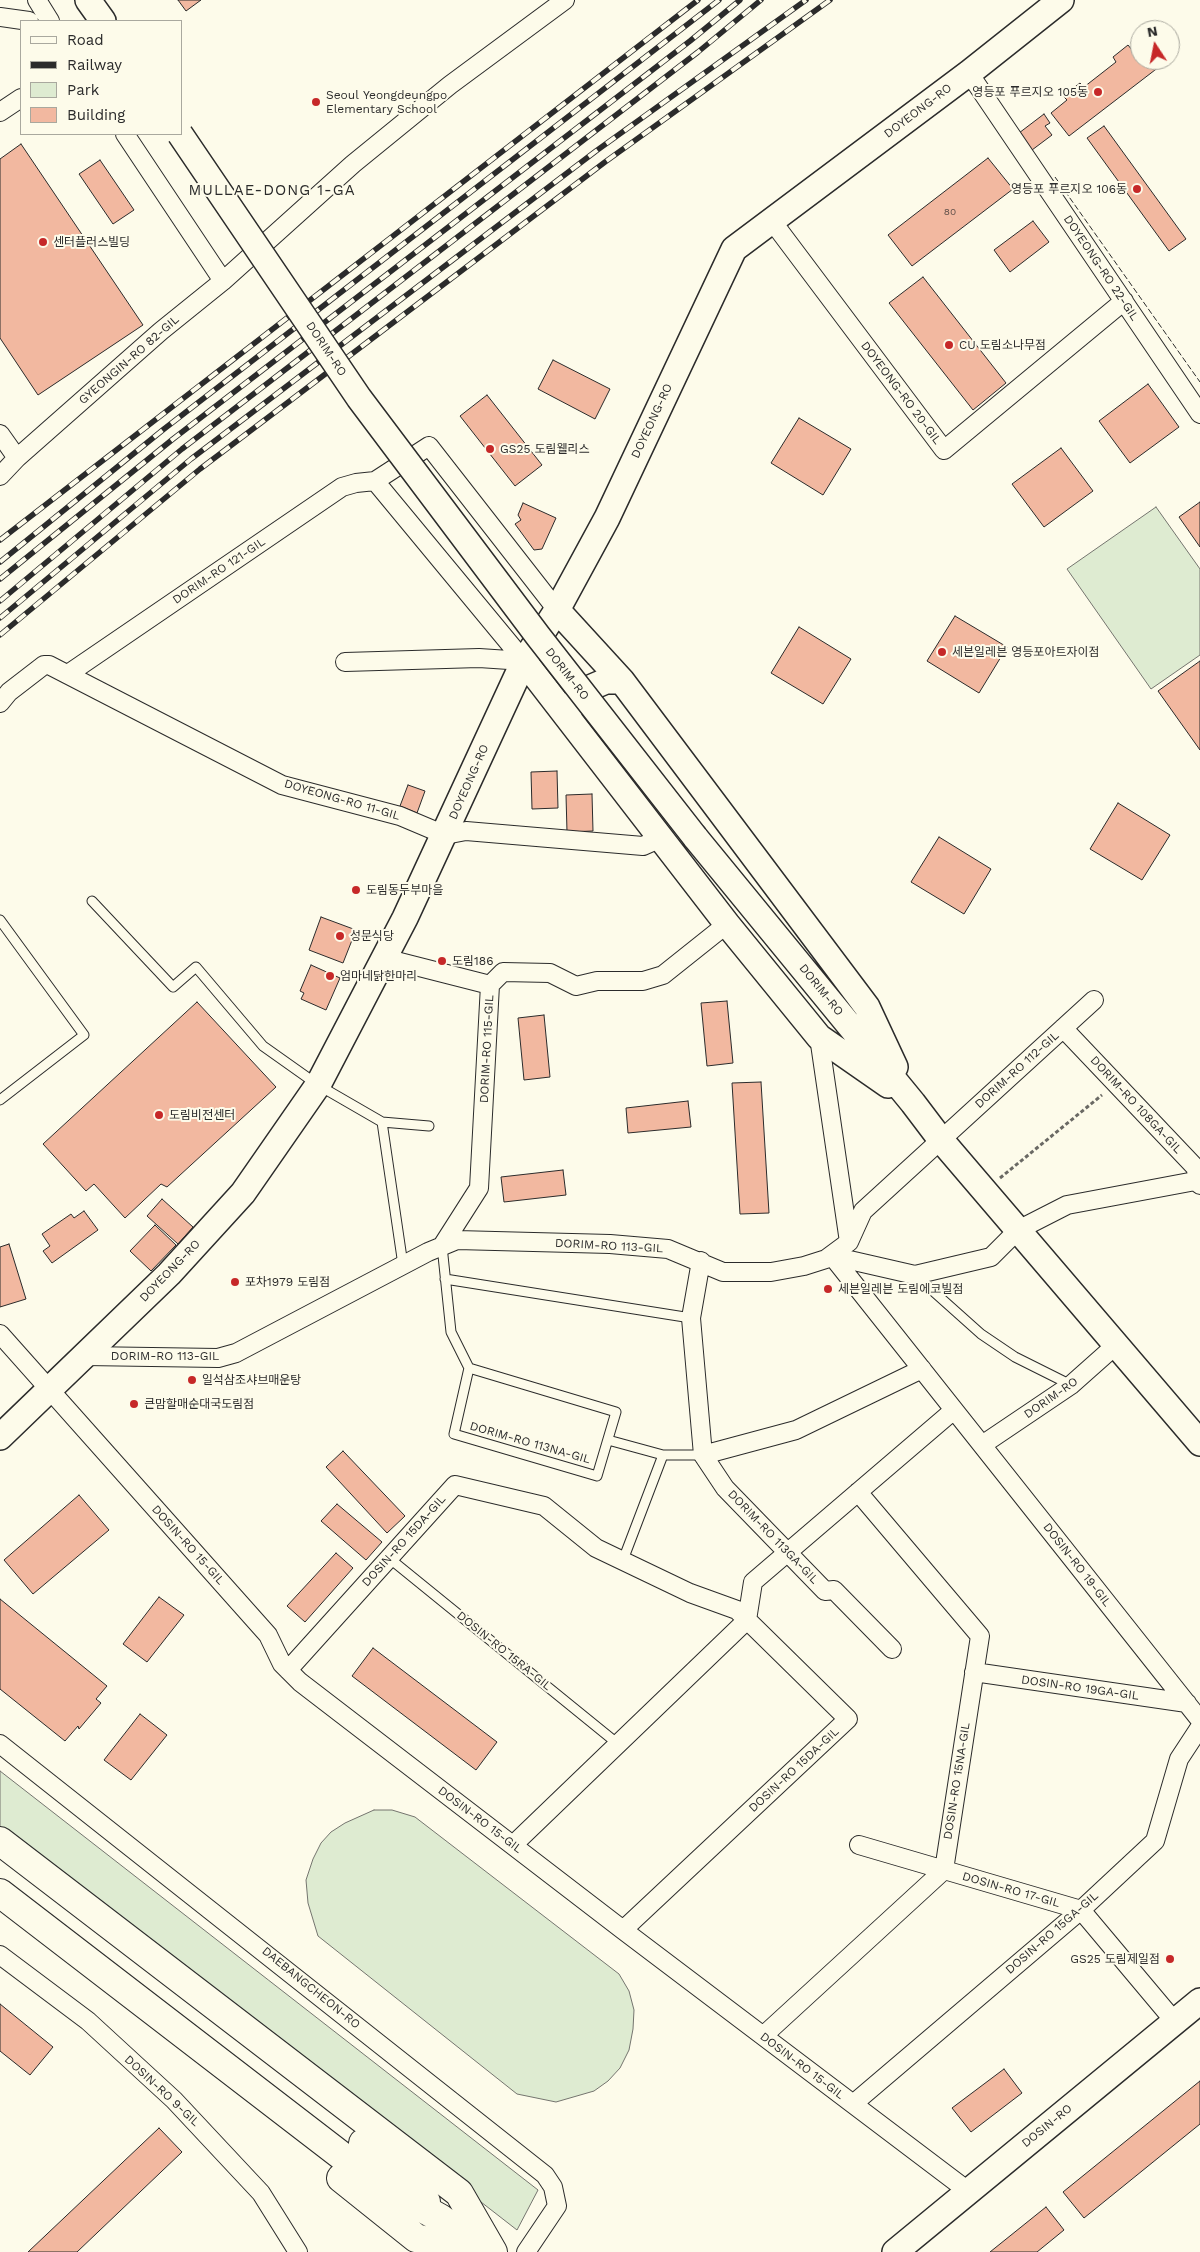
<!DOCTYPE html>
<meta charset="utf-8">
<style>
body{margin:0}
#map{position:relative;width:1200px;height:2252px;overflow:hidden;background:#fdfbea;font-family:"Work Sans",sans-serif}
canvas{display:block}
.legend{position:absolute;left:20px;top:20px;width:162px;height:115px;box-sizing:border-box;background:#fdfbea;border:1px solid #a9a89e;margin:0;padding:6px 9px;list-style:none;font-size:15px;color:#2b2b2b}
.legend li{display:flex;align-items:center;gap:10px;height:25px}
.legend b{width:25px;border:1px solid #a9a89e}
.north{position:absolute;left:1130px;top:20px;width:50px;height:50px;box-sizing:border-box;background:#fdfbea;border:1px solid #a9a89e;border-radius:50%;rotate:349deg;font-size:14px;font-weight:700;line-height:20px;text-align:center;color:#2b2b2b}
.north::after{content:'';display:block;margin:auto;width:18px;height:22px;background:#c62828;clip-path:polygon(50% 0,100% 100%,50% 72%,0 100%)}
</style>
<div id="map">
<canvas width="1200" height="2252"></canvas>
<ul class="legend">
<li><b style="height:6px;background:#fdfbea"></b>Road</li>
<li><b style="height:6px;background:#2b2b2b"></b>Railway</li>
<li><b style="height:14px;background:#deebd1"></b>Park</li>
<li><b style="height:14px;background:#f2b8a0"></b>Building</li>
</ul>
<div class="north">N</div>
</div>
<script>
const context = document.querySelector('canvas').getContext('2d');
context.lineJoin = 'round';
function fill(path, color) { context.fillStyle = color; context.fill(path, 'evenodd'); }
const toPath = rows => new Path2D(rows.map(r => 'M' + r).join(''));
function strokePath(path, color, width, dash) { context.strokeStyle = color; context.lineWidth = width; context.lineCap = dash ? 'butt' : 'round'; context.setLineDash(dash || []); context.stroke(path); }
function write(font, color, halo, rows, align = 'center') {
  context.font = font + ' "Work Sans","Noto Sans KR",sans-serif'; context.lineWidth = 4; context.setLineDash([]); context.textBaseline = 'middle'; context.strokeStyle = halo; context.fillStyle = color; for (const [text, x, y, turn = 0] of rows) {
    context.save(); context.translate(x, y); context.rotate((+turn || 0) * Math.PI / 180); context.textAlign = isNaN(turn) ? turn : align; if (halo) context.strokeText(text, 0, 0); context.fillText(text, 0, 0); context.restore();
  }
}
const green = toPath([
 [1156,507,1200,569,1200,655,1151,689,1067,569,1156,507],
 [0,1771,538,2190,517,2230,0,1828,0,1771],
 [374,1810,392,1810,415,1817,619,1974,629,1991,634,2010,633,2029,629,2050,620,2068,608,2081,594,2091,556,2102,517,2094,318,1936,308,1903,306,1880,313,1859,321,1843,331,1832,345,1823,374,1810]
]);
const building = toPath([
 [178,0,201,0,186,11,178,0],
 [1140,44,1140,60,1168,60,1069,136,1051,113,1067,100,1063,96,1080,83,1084,87,1116,62,1113,57,1128,45,1132,50,1140,44],
 [1044,114,1050,123,1045,126,1052,135,1032,150,1019,133,1044,114],
 [1104,126,1186,239,1169,251,1087,138,1104,126],
 [21,144,143,325,38,395,0,338,0,159,21,144],
 [988,158,1013,189,912,266,888,235,988,158],
 [100,160,134,210,113,224,79,174,100,160],
 [1033,221,1049,242,1010,272,994,250,1033,221],
 [923,277,1006,383,973,410,889,303,923,277],
 [553,360,610,389,595,419,538,389,553,360],
 [1148,384,1179,427,1130,463,1099,421,1148,384],
 [487,395,542,465,515,486,460,416,487,395],
 [799,418,851,449,823,495,771,463,799,418],
 [1061,448,1093,491,1044,527,1012,484,1061,448],
 [1200,502,1200,547,1179,517,1200,502],
 [523,503,556,518,542,549,534,550,515,524,521,520,518,515,523,503],
 [955,616,1007,647,979,693,927,661,955,616],
 [799,627,851,659,823,704,771,673,799,627],
 [1200,661,1200,750,1158,691,1200,661],
 [557,771,558,808,532,809,531,772,557,771],
 [408,785,425,791,417,813,400,806,408,785],
 [592,794,593,831,567,832,566,795,592,794],
 [1118,803,1170,835,1142,880,1090,849,1118,803],
 [939,837,991,869,964,914,911,882,939,837],
 [321,917,356,930,343,963,309,950,321,917],
 [311,965,340,978,326,1010,301,999,304,993,300,991,311,965],
 [727,1001,733,1063,707,1066,701,1003,727,1001],
 [197,1002,276,1087,167,1187,161,1184,125,1218,94,1184,86,1191,43,1144,197,1002],
 [544,1015,550,1077,524,1080,518,1018,544,1015],
 [761,1082,769,1213,740,1214,732,1083,761,1082],
 [688,1101,691,1127,628,1133,626,1108,688,1101],
 [563,1170,566,1195,504,1202,501,1177,563,1170],
 [162,1199,193,1227,178,1244,147,1216,162,1199],
 [84,1211,98,1230,52,1263,43,1251,50,1246,42,1234,71,1214,74,1218,84,1211],
 [155,1225,176,1245,151,1271,130,1251,155,1225],
 [9,1244,26,1299,0,1307,0,1247,9,1244],
 [343,1451,405,1516,387,1533,326,1467,343,1451],
 [79,1495,109,1530,33,1594,4,1560,79,1495],
 [337,1504,382,1542,366,1560,321,1521,337,1504],
 [336,1553,353,1568,305,1622,287,1606,336,1553],
 [159,1597,184,1615,147,1662,123,1644,159,1597],
 [0,1599,107,1686,96,1699,101,1703,79,1729,78,1726,65,1741,0,1689,0,1599],
 [373,1648,497,1742,476,1770,352,1676,373,1648],
 [140,1714,167,1735,131,1780,104,1760,140,1714],
 [0,2004,53,2047,30,2075,0,2051,0,2004],
 [1004,2069,1022,2093,971,2132,952,2108,1004,2069],
 [1200,2081,1200,2124,1084,2218,1063,2192,1200,2081],
 [159,2128,182,2152,77,2252,28,2252,159,2128],
 [1046,2207,1064,2230,1037,2252,990,2252,1046,2207]
]);
const path = toPath([
 [1000,1178,1102,1095]
]);
const lane = toPath([
 [92,901,173,987,196,967,263,1046,318,1085,382,1122,429,1126],
 [0,920,84,1035,0,1100],
 [382,1122,403,1265],
 [442,1246,451,1332,469,1368,454,1434,597,1476,616,1412,469,1368],
 [915,1275,981,1334,1015,1357,1071,1385],
 [445,1279,691,1318],
 [608,1440,663,1455,703,1455],
 [389,1558,618,1744],
 [623,1560,663,1455]
]);
const street = toPath([
 [37,0,50,21],
 [0,17,29,21],
 [969,73,1200,414],
 [0,112,21,98],
 [125,134,223,281],
 [772,221,944,450,1124,301],
 [0,434,17,458],
 [0,476,17,458,161,331,223,281,353,164,450,85,565,0],
 [524,661,375,481,429,446,557,610],
 [345,662,479,658,524,661],
 [68,674,342,487,356,483,375,481],
 [0,703,9,692,44,665,49,665,282,785,400,816,445,835,466,831,643,846,661,838],
 [384,958,490,985],
 [1063,1028,1196,1168,1197,1182,1200,1185],
 [819,1037,849,1242],
 [442,1246,479,1188,490,985,503,972,550,973,576,986,597,981,643,981,663,975,727,924],
 [832,1256,1200,1720],
 [832,1256,915,1275,991,1257,1018,1230,1067,1205,1200,1180],
 [701,1261,691,1318,703,1455,725,1488,825,1591,834,1590,892,1649],
 [0,1334,268,1635,282,1664,300,1682,623,1930,968,2191],
 [85,1356,218,1358,236,1353,428,1252,457,1240,610,1244,668,1249,723,1272,771,1272,804,1266,826,1259,849,1242,863,1211,1094,1000],
 [982,1445,1071,1385,1116,1345],
 [703,1455,796,1430,922,1369],
 [288,1670,455,1485,544,1506,596,1548,690,1593,737,1610,848,1719,623,1930],
 [974,1672,1187,1703],
 [0,1744,545,2175,553,2187,557,2206,526,2252],
 [513,1845,747,1620,753,1582,954,1410],
 [859,1845,1081,1910,1175,2022],
 [0,1955,88,2021,174,2100,261,2193,298,2252],
 [763,2036,944,1870,980,1636,858,1492],
 [853,2104,1081,1910,1155,1841,1179,1759,1200,1727]
]);
const secondary = toPath([
 [88,0,103,21],
 [557,610,622,681,867,1007,895,1067],
 [524,661,727,924,819,1037,888,1085],
 [570,709,578,697,592,687,606,681,622,681],
 [695,837,913,1103,941,1140,1200,1443],
 [0,1437,169,1274,243,1193,318,1085,405,918,524,661,557,610,607,518,734,249,969,73,1061,0],
 [895,2252,1200,2001]
]);
const primary = toPath([
 [0,1841,459,2193,493,2252],
 [0,1893,377,2183,440,2218,485,2252],
 [363,2143,392,2165,426,2202],
 [341,2178,416,2238,464,2252]
]);
const rail = toPath([
 [0,540,698,0],
 [0,562,164,429,719,0],
 [0,579,173,439,690,41,740,0],
 [0,601,182,449,698,52,761,0],
 [0,618,191,459,596,151,806,0],
 [0,635,200,469,605,162,830,0]
]);
const secondaryBridge = toPath([
 [180,134,359,398,538,636,695,837]
]);
const fence = toPath([
 [1055,177,1200,382]
]);
const markers = [
 [1098,92,5,"#c62828"],
 [316,102,5,"#c62828"],
 [1137,189,5,"#c62828"],
 [43,242,5,"#c62828"],
 [949,345,5,"#c62828"],
 [490,449,5,"#c62828"],
 [942,652,5,"#c62828"],
 [356,890,5,"#c62828"],
 [340,936,5,"#c62828"],
 [442,961,5,"#c62828"],
 [330,976,5,"#c62828"],
 [159,1115,5,"#c62828"],
 [235,1282,5,"#c62828"],
 [828,1289,5,"#c62828"],
 [192,1380,5,"#c62828"],
 [134,1404,5,"#c62828"],
 [1170,1959,5,"#c62828"]
];
const numberNames = [
 ["80",950,212]
];
const poiNames = [
 ["영등포 푸르지오 105동",1088,92,"right"],
 ["Seoul Yeongdeungpo",326,95],
 ["Elementary School",326,109],
 ["영등포 푸르지오 106동",1127,189,"right"],
 ["센터플러스빌딩",53,242],
 ["CU 도림소나무점",959,345],
 ["GS25 도림웰리스",500,449],
 ["세븐일레븐 영등포아트자이점",952,652],
 ["도림동두부마을",366,890],
 ["성문식당",350,936],
 ["도림186",452,961],
 ["엄마네닭한마리",340,976],
 ["도림비전센터",169,1115],
 ["포차1979 도림점",245,1282],
 ["세븐일레븐 도림에코빌점",838,1289],
 ["일석삼조샤브매운탕",202,1380],
 ["큰맘할매순대국도림점",144,1404],
 ["GS25 도림제일점",1160,1959,"right"]
];
const streetNames = [
 ["DOYEONG-RO",918,111,-37],
 ["DOYEONG-RO 22-GIL",1101,268,56],
 ["DORIM-RO",326,349,56],
 ["GYEONGIN-RO 82-GIL",129,360,-41],
 ["DOYEONG-RO 20-GIL",901,393,53],
 ["DOYEONG-RO",652,421,-65],
 ["DORIM-RO 121-GIL",219,571,-34],
 ["DORIM-RO",567,674,52],
 ["DOYEONG-RO",469,782,-66],
 ["DOYEONG-RO 11-GIL",342,800,16],
 ["DORIM-RO",821,990,51],
 ["DORIM-RO 115-GIL",487,1049,-87],
 ["DORIM-RO 112-GIL",1017,1070,-42],
 ["DORIM-RO 108GA-GIL",1136,1105,47],
 ["DORIM-RO 113-GIL",609,1246,3],
 ["DOYEONG-RO",170,1271,-46],
 ["DORIM-RO 113-GIL",165,1356],
 ["DORIM-RO",1051,1398,-35],
 ["DORIM-RO 113NA-GIL",530,1443,16],
 ["DORIM-RO 113GA-GIL",773,1537,46],
 ["DOSIN-RO 15DA-GIL",404,1541,-48],
 ["DOSIN-RO 15-GIL",188,1545,48],
 ["DOSIN-RO 19-GIL",1077,1565,52],
 ["DOSIN-RO 15RA-GIL",504,1651,39],
 ["DOSIN-RO 19GA-GIL",1080,1688,8],
 ["DOSIN-RO 15DA-GIL",794,1770,-43],
 ["DOSIN-RO 15NA-GIL",957,1781,-81],
 ["DOSIN-RO 15-GIL",480,1820,37],
 ["DOSIN-RO 17-GIL",1011,1890,16],
 ["DOSIN-RO 15GA-GIL",1052,1933,-41],
 ["DAEBANGCHEON-RO",311,1988,39],
 ["DOSIN-RO 15-GIL",802,2066,37],
 ["DOSIN-RO 9-GIL",162,2091,43],
 ["DOSIN-RO",1047,2126,-39]
];
const quarterNames = [
 ["MULLAE-DONG 1-GA",272,191]
];
fill(green, '#deebd1');
strokePath(green, '#74746e', 1);
fill(building, '#f2b8a0');
strokePath(building, '#2b2b2b', 1);
strokePath(lane, '#2b2b2b', 11);
strokePath(street, '#2b2b2b', 20);
strokePath(secondary, '#2b2b2b', 28);
strokePath(primary, '#2b2b2b', 30);
strokePath(path, '#6a6964', 3, [4, 2.5]);
strokePath(lane, '#fdfbea', 9);
strokePath(street, '#fdfbea', 18);
strokePath(secondary, '#fdfbea', 25);
strokePath(primary, '#fdfbea', 28);
strokePath(rail, '#2b2b2b', 5.5);
strokePath(rail, '#fdfbea', 4, [11]);
strokePath(secondaryBridge, '#2b2b2b', 28, []);
strokePath(secondaryBridge, '#fdfbea', 25);
strokePath(fence, '#2b2b2b', 1, [6, 2.5]);
for (const [x, y, r, color] of markers) { const dot = new Path2D(); dot.arc(x, y, r, 0, 2 * Math.PI); context.fillStyle = color; context.fill(dot); strokePath(dot, '#fdfbea', 2); }
write('10px', '#5d4e48', null, numberNames);
write('12px', '#2b2b2b', '#fdfbea', poiNames, 'left');
write('12px', '#2b2b2b', '#fdfbea', streetNames);
context.letterSpacing = '1px';
write('15px', '#2b2b2b', '#fdfbea', quarterNames);
context.letterSpacing = '0px';
</script>
